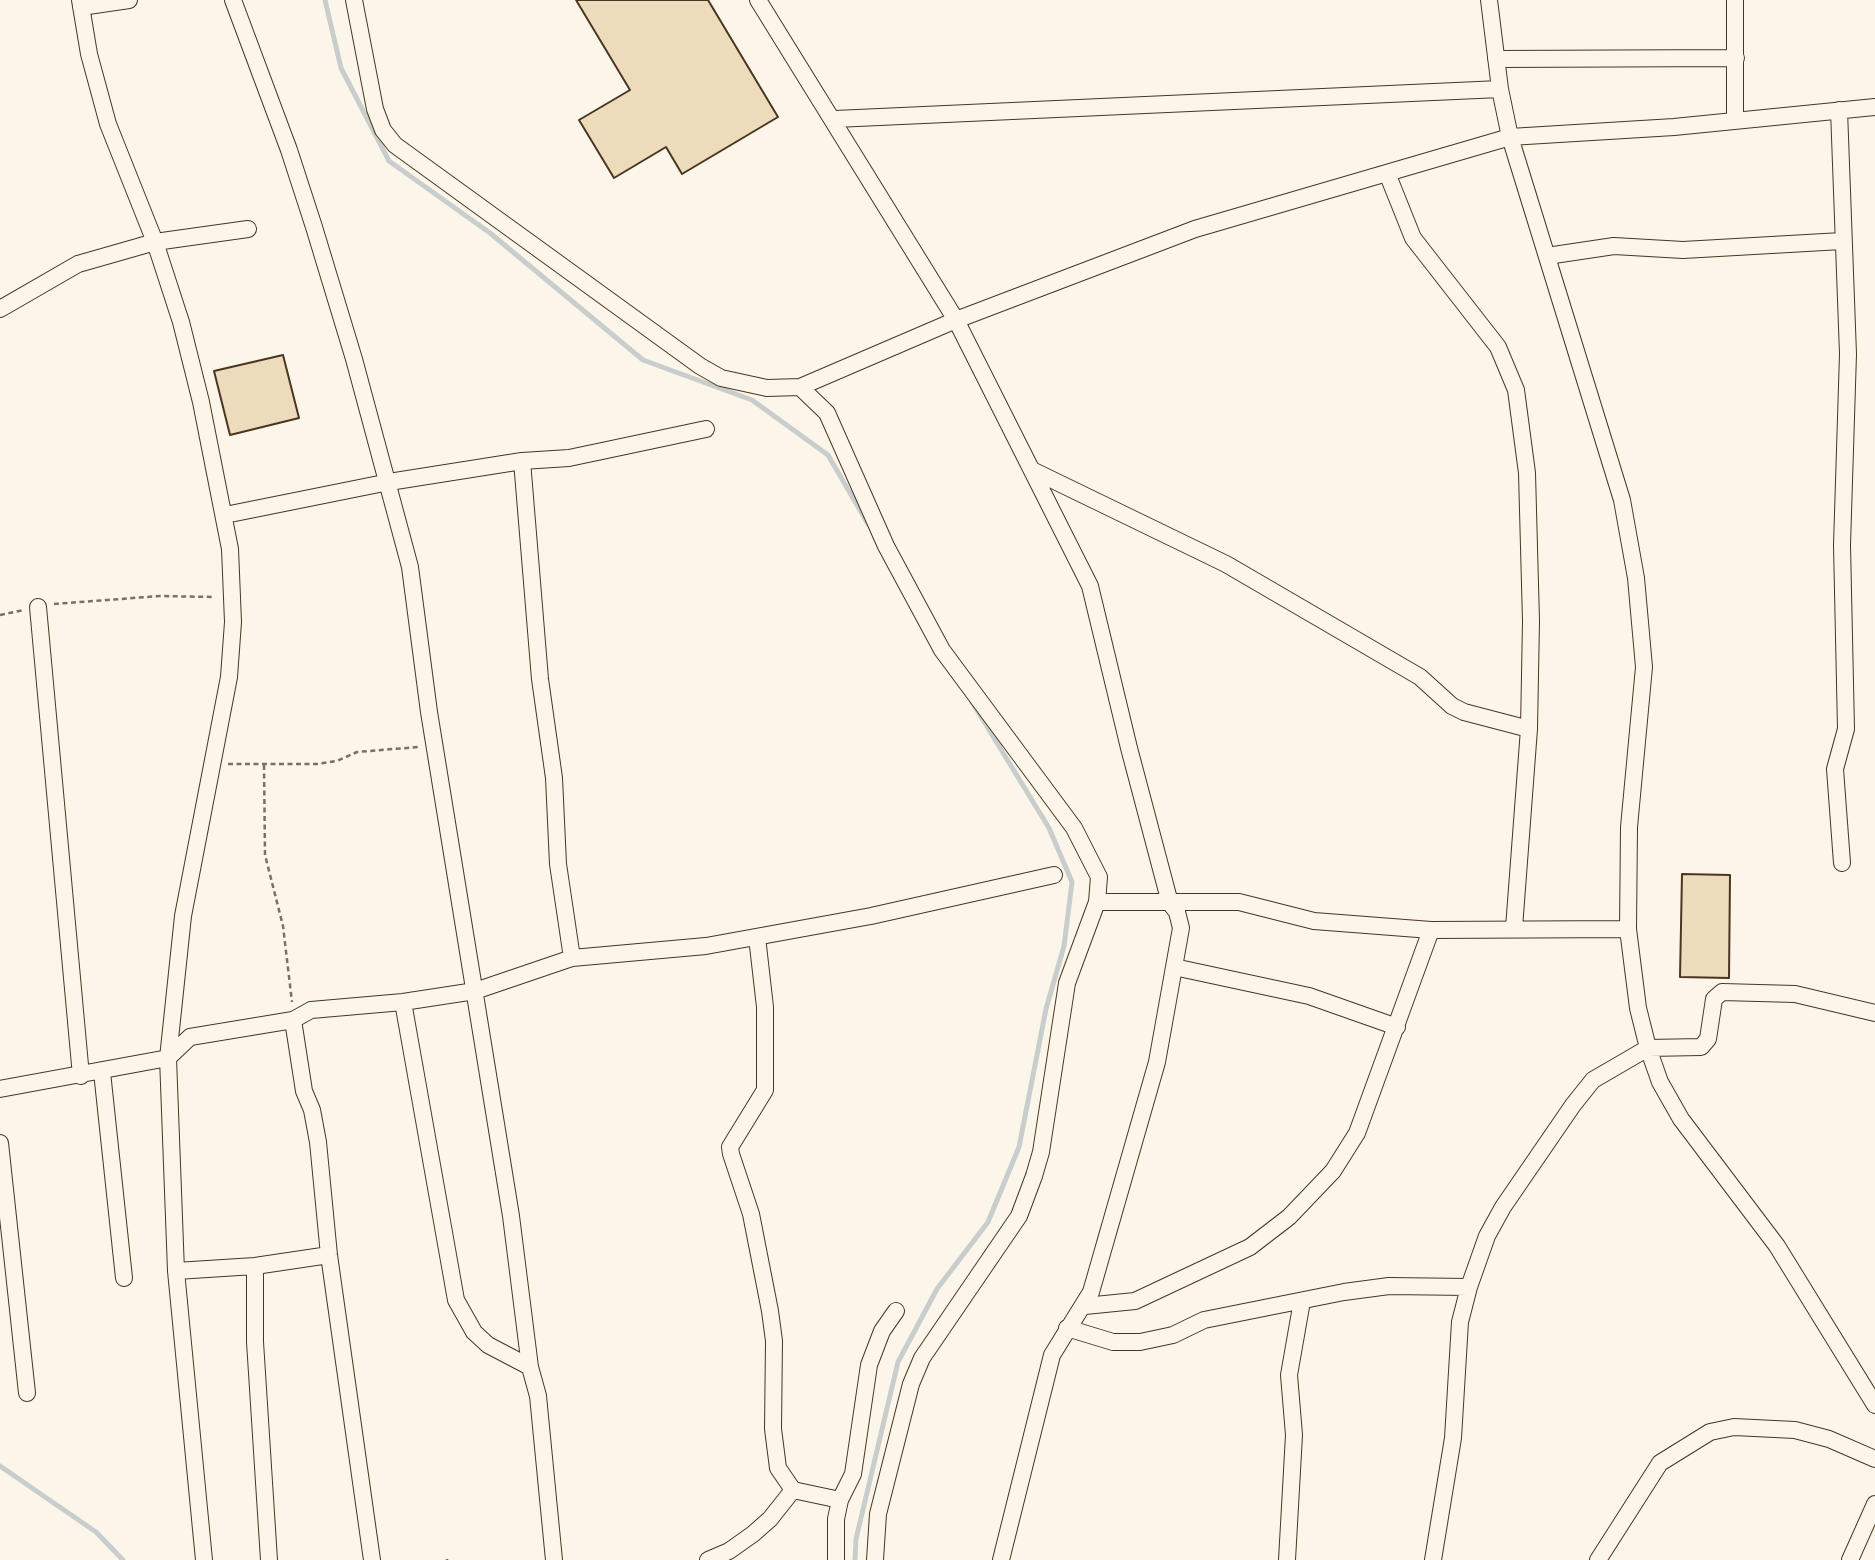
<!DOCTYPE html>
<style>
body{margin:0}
canvas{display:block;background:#fbf6e9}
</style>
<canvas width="1875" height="1560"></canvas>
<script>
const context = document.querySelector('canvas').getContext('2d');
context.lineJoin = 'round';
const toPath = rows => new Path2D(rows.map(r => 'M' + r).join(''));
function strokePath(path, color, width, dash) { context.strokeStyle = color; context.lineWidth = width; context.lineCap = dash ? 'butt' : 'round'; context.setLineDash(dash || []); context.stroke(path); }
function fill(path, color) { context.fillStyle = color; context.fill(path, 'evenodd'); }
const stream = toPath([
 [325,0,341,68,389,161,490,233,643,360,752,400,828,455,868,524],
 [0,1466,96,1532,123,1560],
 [855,1560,856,1539,898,1362,937,1289,988,1222,1019,1147,1046,1009,1064,946,1072,882,1049,828,972,702]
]);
const building = toPath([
 [576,0,708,0,778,117,682,174,666,147,614,178,579,120,630,90,576,0],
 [283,355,299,418,230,435,214,371,283,355],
 [1682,874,1730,875,1729,978,1680,977,1682,874]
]);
const path = toPath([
 [54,604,160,596,215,597],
 [0,615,24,610],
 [228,764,317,764,337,761,357,752,418,747],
 [264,765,265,855,283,926,292,1002],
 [447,1560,447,1559]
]);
const minor = toPath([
 [80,0,89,54,108,124,155,242,181,322,201,402,230,549,233,622,229,677,183,916,168,1058,176,1271,204,1560],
 [233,0,289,150,314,227,354,359,410,567,429,712,511,1216,530,1367,538,1396,554,1560],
 [354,0,375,109,383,130,395,145,700,366,721,378,767,388,800,387,956,320,1195,229,1510,137,1674,127,1875,107],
 [758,0,956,320,1090,586,1129,748,1170,903,1177,912,1181,928,1157,1062,1091,1292,1052,1355,1001,1560],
 [1489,0,1500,89,1510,137,1622,500,1636,578,1644,667,1629,827,1628,929,1638,1008,1648,1048,1660,1082,1681,1119,1777,1246,1875,1405],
 [1735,0,1735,120],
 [81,7,129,0],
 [1496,59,1736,58],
 [1839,110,1848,354,1842,545,1846,729,1835,769,1842,863],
 [835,119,1500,89],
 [1387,173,1413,238,1498,347,1516,390,1527,473,1531,621,1529,729,1514,928],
 [1547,256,1614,246,1683,250,1842,241],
 [0,309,78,264,155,242,248,229],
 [800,387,827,413,886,546,942,650,1074,828,1099,877,1097,902,1067,983,1041,1152,1034,1176,1019,1216,922,1358,911,1384,878,1514,875,1560],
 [522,461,540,679,554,778,558,864,572,958],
 [1034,471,1226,564,1420,677,1452,706,1464,712,1529,729],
 [225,515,389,482,522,461,569,458,706,429],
 [38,607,81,1076],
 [1097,902,1239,902,1314,921,1431,930,1628,929],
 [757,937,765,1007,765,1090,730,1147,731,1154,751,1214,770,1311,774,1341,773,1429,778,1468,793,1490,840,1500],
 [1174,967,1309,996,1397,1027],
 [403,1002,456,1300,474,1332,488,1345,530,1367],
 [293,1020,304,1091,312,1110,318,1142,329,1255,372,1560],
 [102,1072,124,1278],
 [0,1089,168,1058,190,1037,293,1020,311,1010,403,1002,475,991,572,958,706,946,871,916,1054,875],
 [0,1143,27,1393],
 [255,1266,255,1342,269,1560],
 [176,1271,255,1266,329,1255],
 [1085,1306,1135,1301,1250,1247,1289,1217,1333,1171,1357,1133,1431,930],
 [1067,1328,1113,1342,1140,1342,1173,1335,1204,1320,1344,1292,1389,1286,1469,1287],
 [708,1560,729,1551,753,1534,770,1519,793,1490],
 [836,1560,836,1519,840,1500,853,1474,869,1365,882,1331,896,1311],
 [1287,1560,1294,1435,1289,1375,1302,1301],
 [1433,1560,1453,1438,1460,1322,1469,1287,1487,1236,1503,1207,1573,1105,1593,1080,1648,1048,1701,1047,1708,1039,1714,999,1722,992,1795,994,1875,1013],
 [1598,1560,1660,1463,1710,1432,1734,1427,1795,1430,1829,1439,1875,1459],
 [1850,1560,1875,1504]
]);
strokePath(stream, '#c9cecd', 5);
fill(building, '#ecdcbc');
strokePath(building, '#4a3520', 2);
strokePath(minor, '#4a3520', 18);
strokePath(path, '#7f6f5c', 2.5, [5, 3.5]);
strokePath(minor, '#fbf6e9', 16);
</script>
